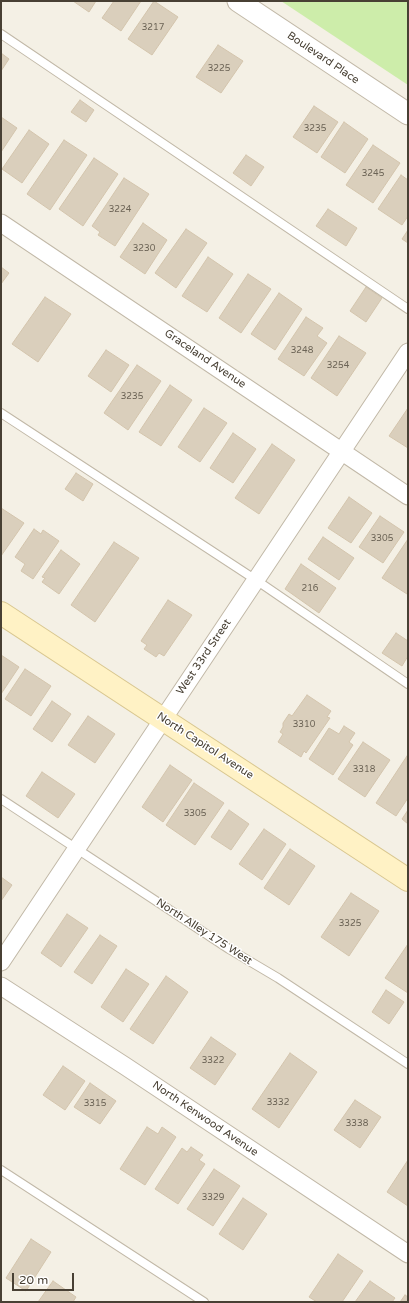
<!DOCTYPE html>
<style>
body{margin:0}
#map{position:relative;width:409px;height:1303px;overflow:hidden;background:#f4f0e5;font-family:"Varela Round",sans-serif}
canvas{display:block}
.frame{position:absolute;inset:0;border:2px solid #484034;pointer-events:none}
.scale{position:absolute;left:12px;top:1273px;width:62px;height:18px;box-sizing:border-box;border:2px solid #484034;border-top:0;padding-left:5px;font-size:12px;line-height:14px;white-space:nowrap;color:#484034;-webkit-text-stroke:3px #fff;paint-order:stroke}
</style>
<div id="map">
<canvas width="409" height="1303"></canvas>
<div class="frame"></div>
<div class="scale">20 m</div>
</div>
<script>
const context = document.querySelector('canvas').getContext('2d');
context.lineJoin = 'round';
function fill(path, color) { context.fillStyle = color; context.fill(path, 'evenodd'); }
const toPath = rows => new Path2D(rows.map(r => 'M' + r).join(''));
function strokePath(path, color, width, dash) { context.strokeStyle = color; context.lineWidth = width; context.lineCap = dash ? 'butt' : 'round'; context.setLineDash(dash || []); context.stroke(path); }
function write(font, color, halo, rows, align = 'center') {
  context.font = font + ' "Varela Round",sans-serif'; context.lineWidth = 3; context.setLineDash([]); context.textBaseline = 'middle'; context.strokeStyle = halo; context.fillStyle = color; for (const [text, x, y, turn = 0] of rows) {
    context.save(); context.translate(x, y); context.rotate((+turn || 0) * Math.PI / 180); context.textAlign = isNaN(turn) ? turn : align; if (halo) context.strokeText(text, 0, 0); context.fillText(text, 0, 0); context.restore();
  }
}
const green = toPath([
 [281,1,408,1,408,85]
]);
const building = toPath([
 [73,1,96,1,89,12,73,1],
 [114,1,141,1,121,31,102,18,114,1],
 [154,1,178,17,152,55,128,39,154,1],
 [218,45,243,61,221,93,196,77,218,45],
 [1,53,9,59,1,71,1,53],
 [80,100,94,110,86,122,71,112,80,100],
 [314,106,338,122,317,153,293,137,314,106],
 [1,117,17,128,1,152,1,117],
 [344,122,368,139,345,173,321,157,344,122],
 [29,130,49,144,22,183,2,169,29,130],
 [64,140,87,155,50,210,27,194,64,140],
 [373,145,400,163,373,203,346,185,373,145],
 [246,155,264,167,251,186,233,173,246,155],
 [94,158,118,174,83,226,59,209,94,158],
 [401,175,408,180,408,216,402,225,378,209,401,175],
 [124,178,149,194,115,246,98,235,100,232,92,226,124,178],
 [328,209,357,228,346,246,316,226,328,209],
 [143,223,167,240,145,274,120,257,143,223],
 [186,229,207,243,176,288,155,273,186,229],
 [408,230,408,243,402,239,408,230],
 [208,257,233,274,207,312,182,296,208,257],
 [1,267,9,273,1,284,1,267],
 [248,274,271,289,241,333,219,318,248,274],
 [366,287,382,298,366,322,350,311,366,287],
 [279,293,302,309,275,350,251,334,279,293],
 [45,297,71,314,38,362,12,344,45,297],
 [306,317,323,328,317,336,327,343,304,376,278,359,306,317],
 [339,336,366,353,337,396,311,378,339,336],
 [106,350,129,365,111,392,88,376,106,350],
 [137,365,161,381,128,430,104,413,137,365],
 [170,385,192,400,161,446,139,432,170,385],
 [204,408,227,423,200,462,178,447,204,408],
 [408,408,408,448,389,436,408,408],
 [233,433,256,449,233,483,210,468,233,433],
 [272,444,295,460,259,514,235,498,272,444],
 [76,473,93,484,83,501,65,489,76,473],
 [349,497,372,513,351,543,328,528,349,497],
 [1,508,24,523,1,556,1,508],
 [380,516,404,532,383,563,359,547,380,516],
 [34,529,41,534,43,530,59,541,33,579,21,571,25,564,15,557,34,529],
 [323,537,354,558,339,580,308,559,323,537],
 [408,539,408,593,407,594,382,578,408,539],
 [114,542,139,558,95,622,71,605,114,542],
 [61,550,80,564,59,594,42,582,45,578,42,577,61,550],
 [301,564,336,588,319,613,285,589,301,564],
 [168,600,192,615,164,656,159,653,156,657,144,649,147,645,141,641,168,600],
 [396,633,408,641,408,656,402,666,382,653,396,633],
 [1,655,19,667,1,694,1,655],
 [25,669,51,686,31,716,5,699,25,669],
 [307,695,331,711,327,717,330,718,306,753,304,751,301,757,278,742,283,734,280,732,283,727,283,723,289,714,292,716,307,695],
 [52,701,71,714,52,742,33,729,52,701],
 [88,716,115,734,95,763,68,745,88,716],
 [344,726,355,733,349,742,353,745,333,775,309,759,329,728,339,734,344,726],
 [363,742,390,760,365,797,338,779,363,742],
 [407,756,408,798,396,816,376,803,407,756],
 [170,765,192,780,163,822,142,807,170,765],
 [42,772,75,794,58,818,26,796,42,772],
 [194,783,224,803,195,845,166,825,194,783],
 [229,810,249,824,231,850,211,837,229,810],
 [408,810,408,824,402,819,408,810],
 [264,829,286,844,262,880,239,864,264,829],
 [290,849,315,866,289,905,264,888,290,849],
 [1,877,12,885,1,901,1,877],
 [351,893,379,911,349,956,321,937,351,893],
 [67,914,88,928,61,967,41,953,67,914],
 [100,935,117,946,92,984,74,972,100,935],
 [408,944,408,993,385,978,408,944],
 [126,969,149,984,123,1022,101,1007,126,969],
 [166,976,188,992,153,1044,130,1029,166,976],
 [386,990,404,1002,389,1024,372,1012,386,990],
 [211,1037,236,1054,215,1085,190,1068,211,1037],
 [290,1053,317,1072,279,1128,252,1109,290,1053],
 [63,1066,85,1081,65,1110,43,1095,63,1066],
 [90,1083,116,1101,100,1124,74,1107,90,1083],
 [355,1100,381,1117,360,1148,334,1130,355,1100],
 [147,1127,158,1134,162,1127,176,1137,145,1185,120,1169,147,1127],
 [191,1147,203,1155,199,1160,205,1164,178,1204,155,1189,182,1148,187,1152,191,1147],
 [408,1160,408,1206,387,1192,408,1160],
 [214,1169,240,1186,213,1226,187,1209,214,1169],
 [243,1198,267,1214,243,1250,219,1234,243,1198],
 [31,1239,51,1252,26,1291,6,1278,31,1239],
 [338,1254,363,1271,342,1302,317,1302,309,1297,338,1254],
 [53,1281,76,1297,73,1302,38,1302,53,1281],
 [370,1281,395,1298,392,1302,355,1302,370,1281],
 [405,1295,408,1297,408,1302,400,1302,405,1295]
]);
const service = toPath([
 [1,34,408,309],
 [1,413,256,580,408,684],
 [1,799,229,949,278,978,408,1064],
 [1,1170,204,1302]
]);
const minor = toPath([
 [1,223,408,496],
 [1,962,408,352],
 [1,986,125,1066,408,1254]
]);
const tertiary = toPath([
 [238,1,408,114]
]);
const secondary = toPath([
 [1,613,408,880]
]);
const numberNames = [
 ["3217",153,28],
 ["3225",219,69],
 ["3235",315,129],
 ["3245",373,174],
 ["3224",120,210],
 ["3230",144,249],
 ["3248",302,351],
 ["3254",338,366],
 ["3235",132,397],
 ["3305",382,539],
 ["216",310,589],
 ["3310",304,725],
 ["3318",364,770],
 ["3305",195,814],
 ["3325",350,924],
 ["3322",213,1061],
 ["3332",278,1103],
 ["3315",95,1104],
 ["3338",357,1124],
 ["3329",213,1198]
];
const streetNames = [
 ["Boulevard Place",323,58,34],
 ["Graceland Avenue",205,359,34],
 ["West 33rd Street",204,657,-56],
 ["North Capitol Avenue",205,746,33],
 ["North Alley 175 West",204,932,33],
 ["North Kenwood Avenue",205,1119,34]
];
fill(green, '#cdedaa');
fill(building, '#dacfbc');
strokePath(building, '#d3c4ac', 1);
strokePath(service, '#c1b8a7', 10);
strokePath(minor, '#c1b8a7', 19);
strokePath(tertiary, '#c1b8a7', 23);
strokePath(secondary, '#d9c790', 24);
strokePath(service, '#fff', 8);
strokePath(minor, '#fff', 17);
strokePath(tertiary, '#fff', 21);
strokePath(secondary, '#fff2c5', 22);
write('9px', '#6c6456', null, numberNames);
write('11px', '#484034', '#fff', streetNames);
</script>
